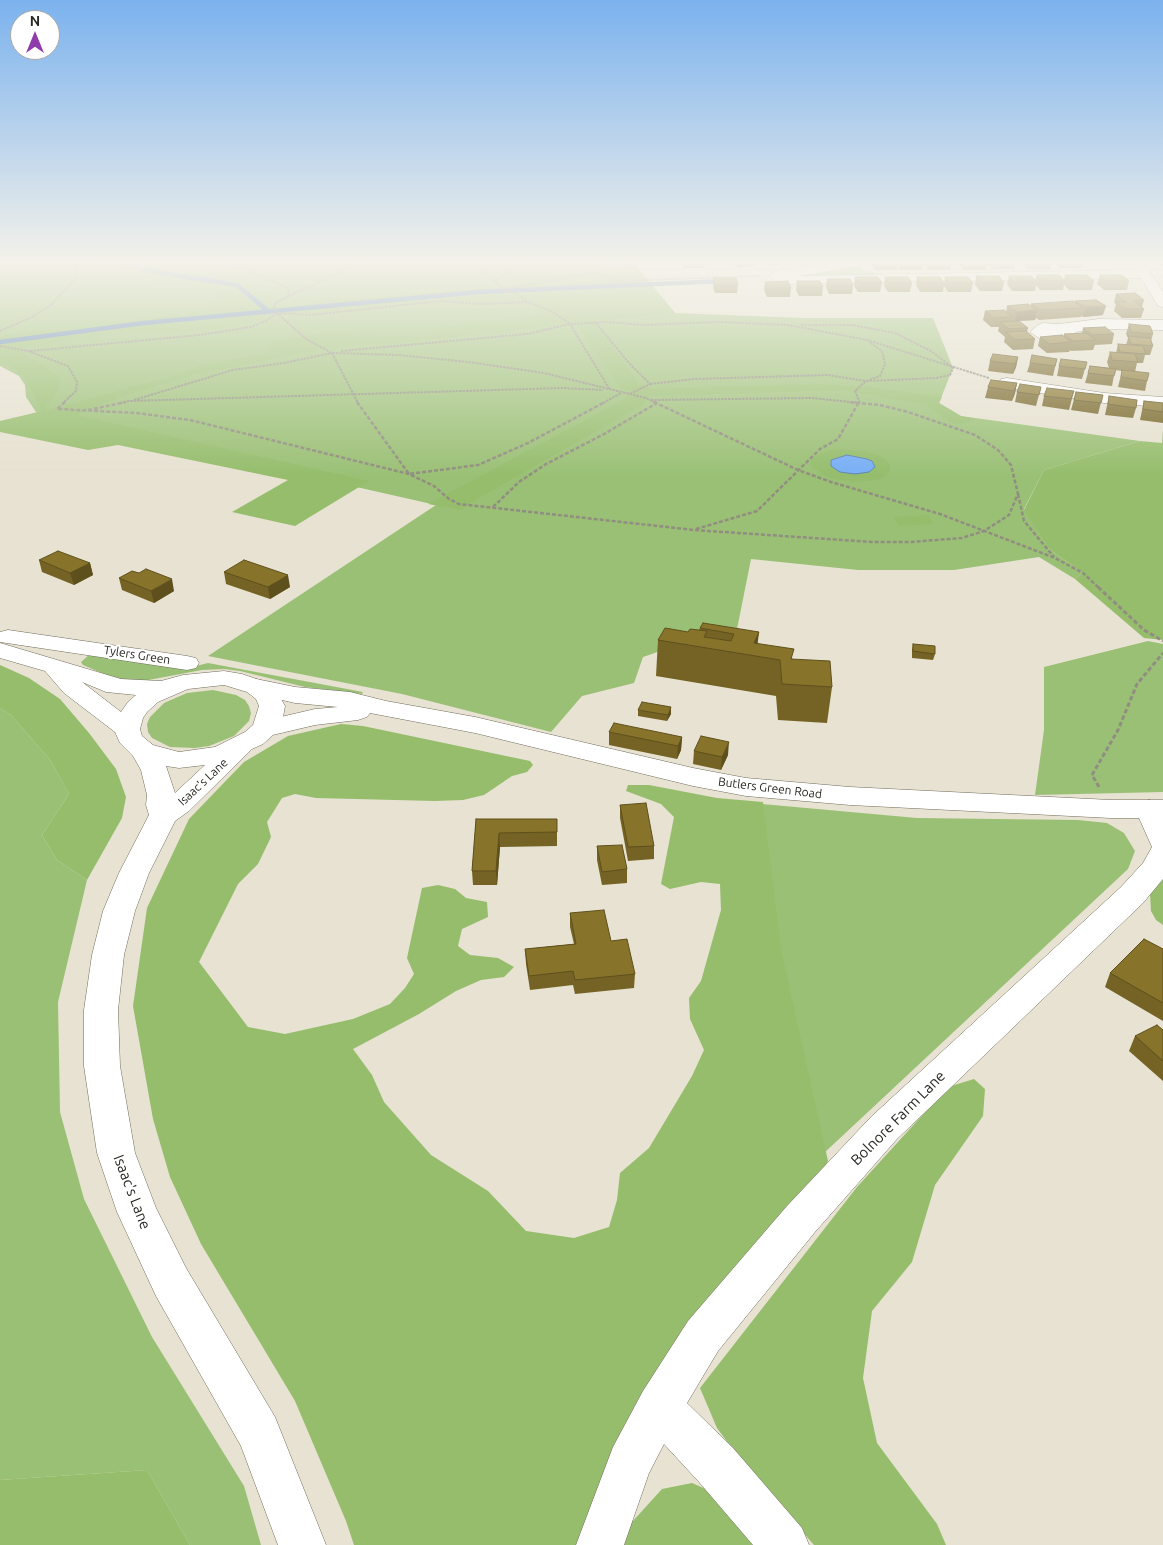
<!DOCTYPE html>
<style>
body{margin:0}
#map{position:relative;width:1163px;height:1545px;overflow:hidden;background:#e7e2d1;font-family:Ubuntu,sans-serif}
canvas{display:block}
.north{position:absolute;left:10px;top:10px;width:50px;height:50px;box-sizing:border-box;background:#fff;border:1px solid #a9a9a6;border-radius:50%;rotate:0deg;font-size:14px;font-weight:700;line-height:20px;text-align:center;color:#292721}
.north::after{content:'';display:block;margin:auto;width:18px;height:22px;background:#8f3dac;clip-path:polygon(50% 0,100% 100%,50% 72%,0 100%)}
</style>
<div id="map">
<canvas width="1163" height="1545"></canvas>
<div class="north">N</div>
</div>
<script>
const context = document.querySelector('canvas').getContext('2d');
context.lineJoin = 'round';
function fill(path, color) { context.fillStyle = color; context.fill(path, 'evenodd'); }
const toPath = rows => new Path2D(rows.map(r => 'M' + r).join(''));
function strokePath(path, color, width, dash) { context.strokeStyle = color; context.lineWidth = width; context.lineCap = dash ? 'butt' : 'round'; context.setLineDash(dash || []); context.stroke(path); }
function write(font, color, halo, rows, align = 'center') {
  context.font = font + ' Ubuntu,sans-serif'; context.lineWidth = 4; context.setLineDash([]); context.textBaseline = 'middle'; context.strokeStyle = halo; context.fillStyle = color; for (const [text, x, y, turn = 0] of rows) {
    context.save(); context.translate(x, y); context.rotate((+turn || 0) * Math.PI / 180); context.textAlign = isNaN(turn) ? turn : align; if (halo) context.strokeText(text, 0, 0); context.fillText(text, 0, 0); context.restore();
  }
}
const green = toPath([
 [0,260,606,260,607,268,632,261,675,313,803,318,933,318,953,368,939,403,961,416,1140,441,1044,470,1024,509,1048,548,1083,573,1075,579,1039,557,954,570,858,570,751,559,733,649,669,648,643,657,634,683,582,696,551,732,402,694,208,656,436,505,38,415,26,397,25,385,19,376,0,366],
 [865,261,860,267,864,270,884,276,780,280],
 [1148,641,1163,644,1163,792,1035,795,1044,730,1044,667],
 [89,655,192,667,208,663,363,692,362,694,305,687,240,671,224,669,202,670,143,681,125,680,111,677,83,665,81,662],
 [213,690,236,695,245,700,249,706,251,713,249,721,234,736,209,746,195,748,170,747,152,738,148,732,147,724,150,717,164,703,187,693],
 [0,708,11,715,51,761,69,794,42,835,57,860,87,880,58,1002,60,1112,84,1199,152,1337,244,1486,261,1545,190,1545,147,1470,0,1480],
 [762,804,917,818,1078,820,1107,823,1124,833,1135,851,1128,869,823,1154,781,954]
]);
const forest = toPath([
 [98,260,127,260,129,262,151,269,233,282,267,292,273,297,268,306,275,309,333,301,502,285,606,268,632,261,675,313,594,321,639,384,654,389,819,384,869,387,942,397,939,403,961,416,976,419,963,424,950,422,926,405,842,390,649,396,644,404,475,500,461,510,428,504,625,399,630,391,621,388,579,329,570,324,425,340,333,347,198,374,125,395,76,415,369,481,295,526,232,512,288,480,118,445,88,450,0,432,0,421,42,411,27,381,14,368,0,362,0,336,38,330,72,331,177,314,187,315,210,308,215,295,210,289,184,284,154,283,123,275,115,269,97,263],
 [453,300,479,303,515,301,552,312,524,318,450,326,430,330,363,329,328,332,271,342,265,354,202,365,174,376,43,411,56,394,61,380,46,367,14,349,131,331,178,332,234,327,264,318,266,313,311,313,414,302],
 [1163,429,1163,640,1144,638,1075,579,1083,573,1048,548,1024,510,1044,470,1140,441,1162,443],
 [842,449,867,452,878,455,886,460,890,466,890,471,885,476,877,480,852,482,827,477,812,467,811,462,814,457,830,450],
 [928,515,934,524,899,526,893,517],
 [0,665,29,678,60,699,89,733,116,769,126,797,122,818,87,880,57,860,42,835,69,794,51,761,11,715,0,708],
 [341,724,363,726,530,761,533,765,527,772,512,776,484,795,463,800,435,801,316,798,295,794,282,798,267,822,271,837,258,864,238,884,199,962,248,1027,285,1034,353,1019,390,1004,405,988,414,974,407,958,422,888,438,885,455,889,466,898,487,902,488,917,462,929,458,946,470,955,498,958,514,967,504,977,481,980,456,991,419,1014,353,1049,372,1075,384,1102,431,1155,488,1191,526,1231,574,1238,609,1227,617,1200,620,1173,649,1148,692,1076,704,1050,690,1019,689,998,701,981,721,910,720,884,701,882,670,889,661,884,674,817,661,804,626,791,628,785,649,785,717,798,763,802,782,954,828,1161,818,1181,598,1506,633,1521,662,1489,692,1483,719,1495,766,1545,354,1545,346,1521,295,1401,201,1244,170,1177,153,1119,133,1006,147,908,189,819,244,762,288,736],
 [1163,879,1163,925,1156,920,1151,911,1150,894],
 [974,1079,985,1089,983,1116,935,1185,912,1262,872,1311,863,1378,877,1443,937,1524,946,1545,814,1545,745,1466,717,1428,700,1388,857,1187,948,1087],
 [147,1470,190,1545,0,1545,0,1480]
]);
const water = toPath([
 [847,455,867,459,872,461,875,467,869,472,855,474,840,472,831,466,831,460,847,455]
]);
const stream = toPath([
 [122,260,144,270,237,285,268,311],
 [0,342,144,323,478,292,722,281]
]);
const pathFar2 = toPath([
 [207,260,250,271,288,288,289,296,277,302,274,306,277,313,306,339,332,353,398,355,468,362,544,373,646,398,656,403],
 [478,260,495,282,506,291,512,291,528,302,553,312,570,324,607,322,643,325,718,322,788,325,867,340,989,378],
 [495,282,521,260],
 [505,289,593,273,615,281,759,276],
 [289,296,366,260],
 [596,323,629,363,650,384,630,394],
 [801,325,852,325,895,333,931,351,953,368,950,375,936,378,866,381,855,391,860,403],
 [0,331,32,317,51,305,75,279,77,260],
 [0,346,28,351,68,366,77,382,76,391,63,403],
 [30,351,200,335,251,327,266,321,277,313,312,315,440,301,481,304,528,302],
 [341,351,527,334,570,324,610,390],
 [332,353,358,403],
 [650,384,694,379,828,375,866,381,880,376,885,364,882,351,869,342],
 [134,400,233,370,284,363,332,353],
 [651,400,812,398,860,403],
 [120,403,129,401,562,388,603,390],
 [603,403,621,393]
]);
const pathFar1 = toPath([
 [65,402,57,409,136,413,190,420,409,474,434,486,449,499,459,504,694,530,872,542,911,542,962,538,984,531,1009,515,1018,494,1011,465,998,450,975,435,908,412,880,405,847,402],
 [357,402,409,474,478,465,528,443,605,402],
 [654,402,798,470,831,482,940,514,1055,558,1083,573,1099,588],
 [88,410,126,402],
 [1018,494,1024,521,1054,557],
 [493,507,519,482,546,464,604,434,657,403],
 [696,529,757,511,820,449,838,439,859,402]
]);
const path = toPath([
 [1098,587,1144,630,1163,641],
 [1099,787,1092,775,1118,730,1137,684,1163,653]
]);
const minor = toPath([
 [849,260,878,260,871,264,799,276,1136,270,1129,260,1142,260,1163,292,1163,307,1158,306,1141,278,780,284,775,283,770,275,777,271,849,260],
 [1099,319,1163,320,1163,330,1099,329,1075,332,1078,335,1075,338,1062,343,1042,340,1030,332,1038,325,1043,323,1059,324,1099,319],
 [1007,378,1104,393,1163,397,1163,407,1104,403,1001,387,999,383,1001,379,1007,378],
 [8,630,187,656,196,658,199,663,196,668,187,670,0,642,0,632,8,630],
 [1149,800,1159,803,1163,809,1163,879,1143,903,897,1139,815,1232,718,1351,687,1403,733,1448,802,1528,809,1545,753,1545,699,1482,664,1444,649,1473,624,1545,576,1545,613,1447,643,1391,688,1321,787,1206,871,1117,1121,887,1143,863,1152,847,1135,809,1139,803,1149,800]
]);
const major = toPath([
 [256,679,295,687,350,692,386,701,475,717,693,768,746,778,850,787,1111,800,1163,800,1163,818,1111,818,850,805,746,796,693,786,475,733,370,713,367,717,358,720,315,725,264,737,255,735,251,729,255,723,315,709,338,707,295,703,247,692,243,687,247,682,256,679]
]);
const highway = toPath([
 [0,643,121,679,161,681,183,675,224,671,242,674,265,682,276,690,285,706,283,717,273,735,263,744,252,749,189,811,175,821,149,873,135,911,124,955,118,1010,120,1066,135,1153,156,1208,186,1268,275,1417,326,1545,278,1545,241,1446,156,1296,117,1212,97,1153,84,1066,84,1010,92,955,103,911,119,873,149,815,146,805,147,795,141,770,133,756,120,743,115,732,64,693,45,671,0,658,0,643],
 [82,682,106,692,136,695,128,702,121,712,82,682],
 [224,685,247,692,256,699,259,706,253,725,245,732,215,747,179,752,153,745,142,736,140,729,143,718,147,712,158,702,188,689,224,685],
 [205,765,175,793,166,766,179,768,205,765]
]);
const wall = toPath([
 [683,260,705,260,704,268,683,268],
 [729,260,756,260,756,265,738,268,728,263],
 [761,260,789,260,789,263,771,266,761,261],
 [872,260,896,260,898,261,898,260,922,260,924,262,923,270,901,270,897,265,897,270,875,270,871,265],
 [925,260,950,260,952,262,950,270,929,270,924,264],
 [960,260,986,260,987,261,986,270,964,270,959,264],
 [988,260,1015,260,1016,261,1014,269,993,269,988,264],
 [1023,260,1051,260,1050,269,1028,269,1023,263],
 [1055,260,1084,260,1082,268,1060,268,1055,263],
 [1157,260,1163,260,1163,266,1162,266],
 [1037,275,1064,280,1065,275,1094,281,1092,290,1069,290,1064,285,1063,290,1040,290,1036,285,1035,291,1012,291,1007,284,1009,276,1035,280],
 [1100,275,1129,281,1127,290,1104,290,1097,284],
 [976,276,1004,283,1002,291,980,291,975,285],
 [855,277,882,283,880,292,858,292,854,286],
 [885,277,912,283,910,292,888,292,884,286],
 [917,277,944,283,945,277,973,283,971,292,948,292,944,286,943,292,920,292,916,285],
 [714,278,738,285,737,293,715,293,713,287],
 [827,279,853,285,852,294,829,294,826,287],
 [797,281,823,287,822,296,799,296,796,290],
 [765,282,791,288,790,297,767,297,764,290],
 [1116,294,1144,300,1142,307,1144,309,1141,318,1122,318,1114,311,1116,304,1114,303],
 [1075,301,1103,315,1083,317,1081,316,1081,317,1039,320,1036,318,1035,320,1019,321,1028,328,1027,332,1035,339,1033,349,1013,350,1004,342,1005,337,998,331,999,327,991,327,983,320,985,311,1006,312,1007,306,1031,306,1031,304,1075,302],
 [1129,324,1153,334,1151,341,1153,346,1150,355,1145,355,1143,363,1137,363,1135,372,1147,381,1145,391,1118,387,1122,371,1115,370,1112,386,1085,383,1090,366,1109,368,1107,362,1110,352,1116,353,1118,344,1126,345,1128,338,1126,334],
 [1083,328,1114,334,1112,344,1095,345,1093,350,1071,351,1070,350,1069,352,1047,353,1038,346,1040,337,1063,337,1064,334,1082,333],
 [1018,357,1016,367,1013,374,988,371,990,361],
 [1057,359,1053,376,1027,372,1030,363],
 [1087,362,1082,379,1057,376,1059,366],
 [1017,383,1015,393,1012,401,985,398,988,387],
 [1041,387,1036,406,1015,402,1017,392],
 [1074,391,1069,410,1042,406,1044,396],
 [1076,392,1103,395,1098,414,1071,410],
 [1109,396,1136,408,1133,418,1105,415],
 [1144,401,1163,403,1163,423,1140,420],
 [39,560,90,563,93,575,74,585,42,572],
 [224,572,290,587,270,599,226,584],
 [119,578,174,591,154,603,122,590],
 [700,628,759,632,757,643,793,659,832,687,827,723,778,720,776,696,656,676,658,640,688,632,699,630],
 [913,644,935,654,933,660,912,658,912,650],
 [638,710,671,714,667,721,638,716],
 [609,732,682,737,681,750,677,759,609,745],
 [694,751,728,755,721,770,693,764],
 [620,805,654,846,654,859,628,861,620,818],
 [476,819,557,819,557,846,500,847,497,885,473,885,472,871],
 [597,846,627,869,627,883,602,885,597,860],
 [570,913,611,941,635,974,634,988,575,994,573,985,530,990,526,964,525,949,574,944,570,927],
 [1163,949,1163,1021,1105,987,1110,973],
 [1163,1030,1163,1081,1129,1051,1135,1036]
]);
const shadedWall = toPath([
 [739,260,756,260,756,265,738,268],
 [772,260,789,260,789,263,771,266],
 [796,260,810,260,796,262],
 [1106,306,1103,315,1083,317,1085,307],
 [1037,310,1035,320,1015,321,1017,312],
 [1018,357,1016,367,1013,374,1015,364],
 [1017,383,1015,393,1012,401,1014,391],
 [90,563,93,575,74,585,70,573],
 [288,575,290,587,270,599,268,587],
 [172,579,174,591,154,603,151,591],
 [759,632,756,657,754,643],
 [671,707,671,714,667,721,668,715],
 [682,737,681,750,677,759,678,746],
 [729,742,728,755,721,770,722,757],
 [499,833,500,847,497,885,496,871]
]);
const building = toPath([
 [875,260,896,260,898,262,876,262,875,260],
 [901,260,922,260,924,262,902,262,901,260],
 [929,260,950,260,952,262,930,262,929,260],
 [964,260,986,260,987,261,966,261,964,260],
 [993,260,1015,260,1016,261,994,261,993,260],
 [1037,275,1059,275,1065,281,1042,281,1037,275],
 [1065,275,1087,275,1094,281,1071,281,1065,275],
 [1100,275,1122,275,1129,281,1106,281,1100,275],
 [976,276,999,276,1004,283,981,283,976,276],
 [1009,276,1031,276,1037,282,1014,282,1009,276],
 [855,277,878,277,882,283,859,283,855,277],
 [885,277,908,277,912,283,889,283,885,277],
 [917,277,940,277,944,283,921,283,917,277],
 [945,277,968,277,973,283,950,283,945,277],
 [714,278,736,278,738,285,715,285,714,278],
 [827,279,850,279,853,285,830,285,827,279],
 [788,281,791,288,768,288,765,282,788,281],
 [797,281,820,281,823,287,800,287,797,281],
 [1135,293,1144,300,1134,301,1144,309,1125,309,1116,302,1126,302,1116,294,1135,293],
 [1096,300,1106,306,1085,307,1075,301,1096,300],
 [1073,301,1083,308,1041,310,1031,304,1073,301],
 [1028,304,1037,310,1017,312,1007,306,1028,304],
 [1004,310,1012,317,993,318,985,311,1004,310],
 [1019,321,1028,328,1009,329,1000,322,1019,321],
 [1129,324,1150,326,1153,334,1131,332,1129,324],
 [1105,327,1114,334,1092,335,1083,328,1105,327],
 [1026,331,1035,339,1015,340,1006,332,1026,331],
 [1086,333,1096,340,1073,341,1064,334,1086,333],
 [1062,335,1071,342,1049,344,1040,337,1062,335],
 [1128,336,1150,338,1153,346,1131,344,1128,336],
 [1118,344,1143,346,1146,354,1120,352,1118,344],
 [1110,352,1135,354,1138,362,1112,360,1110,352],
 [993,354,1018,357,1015,364,990,361,993,354],
 [1032,355,1057,359,1055,366,1030,363,1032,355],
 [1061,359,1087,362,1085,369,1059,366,1061,359],
 [1090,366,1116,369,1114,376,1088,373,1090,366],
 [1122,370,1149,373,1147,381,1121,377,1122,370],
 [991,380,1017,383,1014,391,988,387,991,380],
 [1020,384,1041,387,1039,395,1017,392,1020,384],
 [1047,388,1074,391,1071,399,1044,396,1047,388],
 [1076,392,1103,395,1101,403,1074,400,1076,392],
 [1109,396,1137,400,1136,408,1108,404,1109,396],
 [1144,401,1163,403,1163,412,1143,409,1144,401],
 [58,551,90,563,70,573,39,560,58,551],
 [244,560,288,575,268,587,224,572,244,560],
 [146,569,172,579,151,591,119,578,132,571,139,573,146,569],
 [703,623,759,632,754,643,794,649,791,659,830,661,832,687,782,684,780,660,658,640,665,628,688,632,690,629,707,631,704,637,731,641,734,634,700,628,703,623],
 [913,644,935,646,935,654,913,651,913,644],
 [642,702,671,707,668,715,638,710,642,702],
 [614,723,682,737,678,746,609,732,614,723],
 [701,736,729,742,722,757,694,751,701,736],
 [646,803,654,846,628,847,620,805,646,803],
 [476,819,557,819,557,832,499,833,496,871,472,871,476,819],
 [622,845,627,869,602,872,597,846,622,845],
 [604,910,611,941,627,939,635,974,575,980,573,971,529,976,525,949,576,944,570,913,604,910],
 [1144,939,1163,949,1163,1003,1110,973,1144,939],
 [1157,1025,1163,1030,1163,1061,1135,1036,1157,1025]
]);
const streetNames = [
 ["Tylers Green",137,655,9],
 ["Isaac's Lane",203,782,-43],
 ["Butlers Green Road",770,788,7]
];
const nearStreetnames = [
 ["Bolnore Farm Lane",898,1118,-45],
 ["Isaac's Lane",132,1192,69]
];
fill(green, '#9ac075');
fill(forest, '#95bd6c');
fill(water, '#78aff6');
strokePath(water, '#6086b6', 1);
strokePath(stream, '#6086b6', 4.5);
strokePath(minor, '#706c5d', 1);
strokePath(major, '#706c5d', 1);
strokePath(highway, '#706c5d', 1);
strokePath(pathFar2, '#918d81', 2, [2.5, 1]);
strokePath(pathFar1, '#918d81', 2.5, [4, 2]);
strokePath(path, '#918d81', 3, [4.5, 2.5]);
fill(minor, '#fff');
fill(major, '#fff');
fill(highway, '#fff');
fill(wall, '#746324');
fill(shadedWall, '#5e501d');
fill(building, '#87732a');
strokePath(building, '#5e501d', 1);
const sky = context.createLinearGradient(0, 0, 0, 476);
sky.addColorStop(0, '#7bb2ee');
sky.addColorStop(0.55, '#f4f2ea');
sky.addColorStop(1, '#f4f2ea00');
context.fillStyle = sky;
context.fillRect(0, 0, 1163, 476);
write('12px', '#292721', '#fff', streetNames);
write('15px', '#292721', '#fff', nearStreetnames);
</script>
